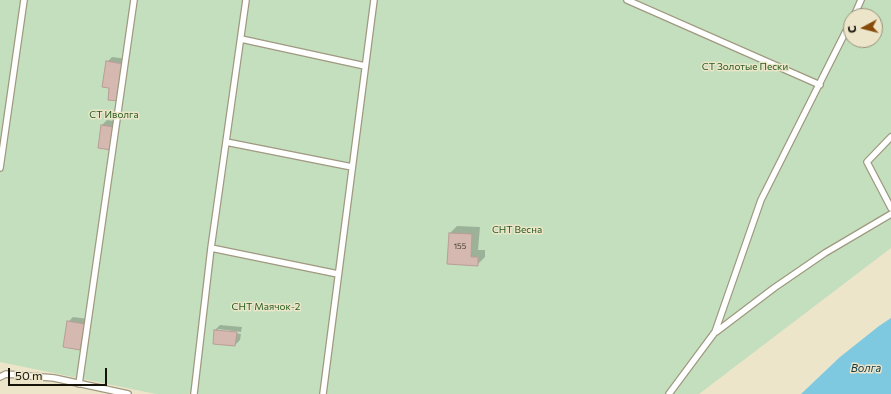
<!DOCTYPE html>
<meta charset="utf-8">
<style>
body{margin:0}
#map{position:relative;width:891px;height:394px;overflow:hidden;background:#ece5ca;font-family:Commissioner,sans-serif}
canvas{display:block}
.north{position:absolute;left:843px;top:8px;width:40px;height:40px;box-sizing:border-box;background:#ece5ca;border:1px solid #96917d;border-radius:50%;rotate:263deg;font-size:11px;font-weight:700;line-height:16px;text-align:center;color:#16140a}
.north::after{content:'';display:block;margin:auto;width:14px;height:18px;background:#874a09;clip-path:polygon(50% 0,100% 100%,50% 72%,0 100%)}
.scale{position:absolute;left:8px;top:368px;width:99px;height:18px;box-sizing:border-box;border:2px solid #16140a;border-top:0;padding-left:5px;font-size:12px;line-height:14px;white-space:nowrap;color:#16140a;-webkit-text-stroke:3px #ece5ca;paint-order:stroke}
</style>
<div id="map">
<canvas width="891" height="394"></canvas>
<div class="north">С</div>
<div class="scale">50 m</div>
</div>
<script>
const context = document.querySelector('canvas').getContext('2d');
context.lineJoin = 'round';
function fill(path, color) { context.fillStyle = color; context.fill(path, 'evenodd'); }
const toPath = rows => new Path2D(rows.map(r => 'M' + r).join(''));
function strokePath(path, color, width, dash) { context.strokeStyle = color; context.lineWidth = width; context.lineCap = dash ? 'butt' : 'round'; context.setLineDash(dash || []); context.stroke(path); }
function write(font, color, halo, rows, align = 'center') {
  context.font = font + ' Commissioner,sans-serif'; context.lineWidth = 3; context.setLineDash([]); context.textBaseline = 'middle'; context.strokeStyle = halo; context.fillStyle = color; for (const [text, x, y, turn = 0] of rows) {
    context.save(); context.translate(x, y); context.rotate((+turn || 0) * Math.PI / 180); context.textAlign = isNaN(turn) ? turn : align; if (halo) context.strokeText(text, 0, 0); context.fillText(text, 0, 0); context.restore();
  }
}
const green = toPath([
 [0,0,891,0,891,248,699,394,156,394,0,362],
 [851,16,875,16,875,40,851,40]
]);
const water = toPath([
 [891,318,891,394,801,394,840,357,879,326]
]);
const shadow = toPath([
 [112,57,128,59,123,95,110,87,107,62],
 [107,120,119,122,99,147,102,125],
 [457,226,480,227,478,250,485,250,485,257,477,265,450,233],
 [73,317,89,319,85,344,80,349,68,322],
 [220,325,242,327,241,332,218,329,218,331,241,334,240,340,235,345,215,330]
]);
const building = toPath([
 [106,61,124,64,118,101,108,100,109,88,102,87,106,61],
 [101,125,114,127,111,150,98,148,101,125],
 [449,233,472,234,471,257,478,257,478,266,447,264,449,233],
 [67,321,85,324,80,350,63,347,67,321],
 [214,330,237,332,235,346,213,344,214,330]
]);
const service = toPath([
 [627,0,820,85],
 [854,16,861,0],
 [241,39,365,66],
 [891,137,867,162,891,208],
 [226,142,352,167],
 [0,168,24,0],
 [211,248,338,274],
 [716,332,774,288,825,253,891,214],
 [0,377,6,374,54,378,128,394],
 [79,384,134,0],
 [194,394,211,248,246,0],
 [323,394,374,0],
 [669,394,715,332,761,200,851,21]
]);
const numberNames = [
 ["155",460,246]
];
const parkNames = [
 ["СТ Золотые Пески",745,67],
 ["СТ Иволга",114,115],
 ["СНТ Весна",517,230],
 ["СНТ Маячок-2",266,307]
];
const waterNames = [
 ["Волга",866,368]
];
fill(green, '#c3dfbe');
fill(water, '#7ec9e0');
fill(shadow, '#0003');
fill(building, '#d5b8b0');
strokePath(building, '#ba9e96', 1);
strokePath(service, '#a09980', 8);
strokePath(service, '#fff', 5.5);
write('8px', '#463d34', null, numberNames);
write('10px', '#275d1e', '#ece5ca', parkNames);
write('italic 11px', '#143842', '#ece5ca', waterNames);
</script>
